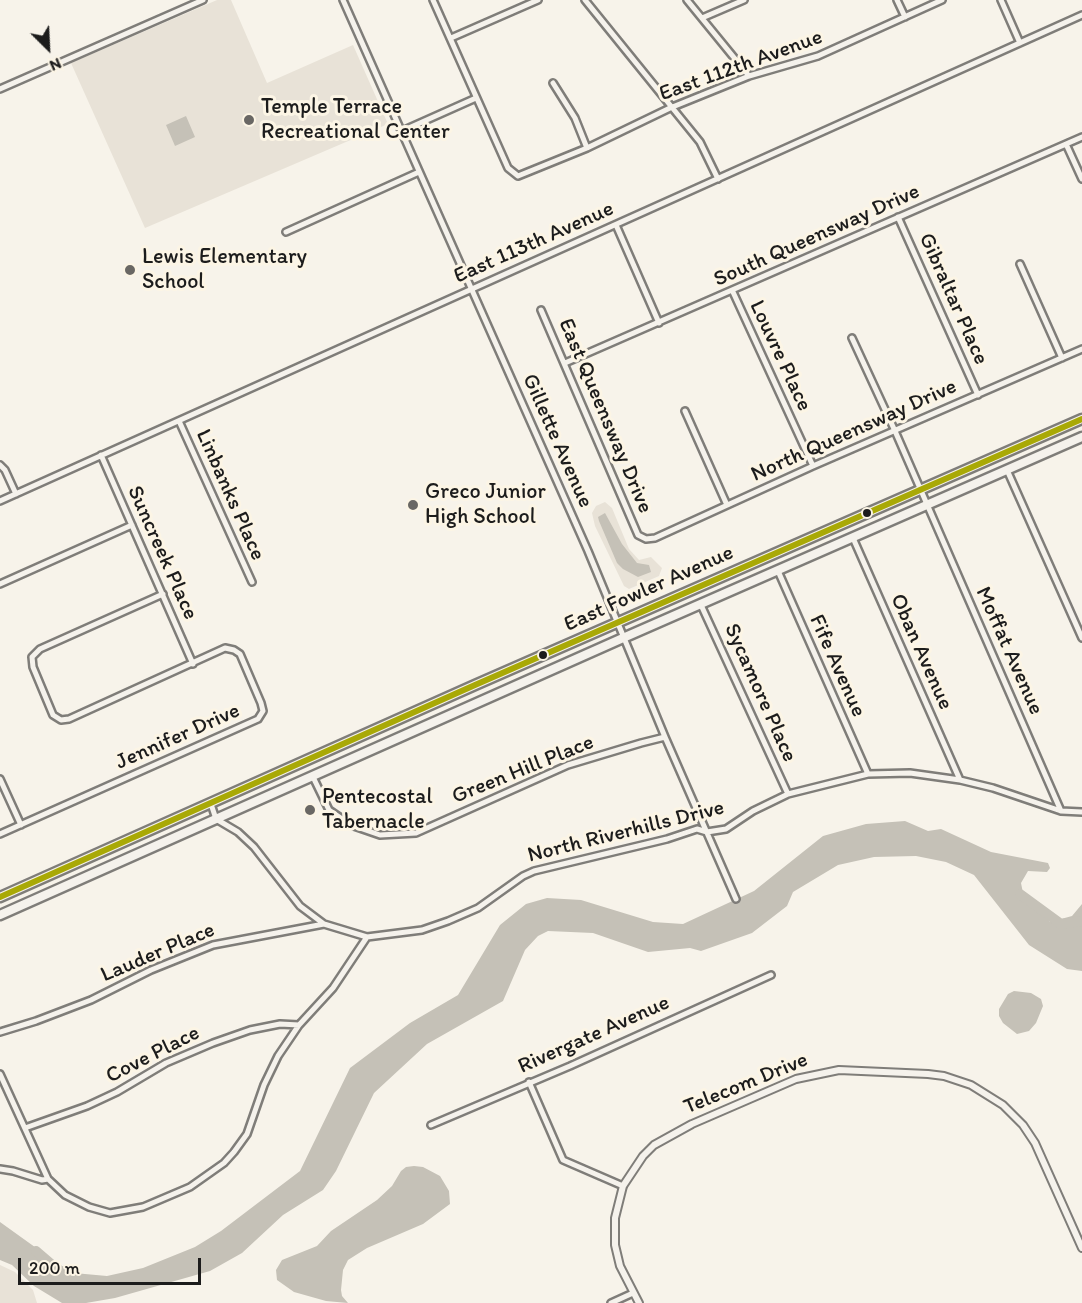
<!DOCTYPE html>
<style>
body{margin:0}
#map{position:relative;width:1082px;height:1303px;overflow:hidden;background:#f7f3ea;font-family:Itim,sans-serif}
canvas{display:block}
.north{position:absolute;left:18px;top:18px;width:60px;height:60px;-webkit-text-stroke:4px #fcf5e5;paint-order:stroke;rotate:156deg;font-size:16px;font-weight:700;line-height:24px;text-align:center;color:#1c1c1c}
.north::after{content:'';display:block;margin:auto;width:21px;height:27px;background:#1c1c1c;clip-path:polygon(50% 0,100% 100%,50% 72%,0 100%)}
.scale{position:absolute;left:18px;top:1258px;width:183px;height:27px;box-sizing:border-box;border:3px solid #1c1c1c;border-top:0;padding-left:8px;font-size:18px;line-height:21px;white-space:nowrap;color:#1c1c1c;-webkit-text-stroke:4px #fcf5e5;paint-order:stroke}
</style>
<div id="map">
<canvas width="1082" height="1303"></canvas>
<div class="north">N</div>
<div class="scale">200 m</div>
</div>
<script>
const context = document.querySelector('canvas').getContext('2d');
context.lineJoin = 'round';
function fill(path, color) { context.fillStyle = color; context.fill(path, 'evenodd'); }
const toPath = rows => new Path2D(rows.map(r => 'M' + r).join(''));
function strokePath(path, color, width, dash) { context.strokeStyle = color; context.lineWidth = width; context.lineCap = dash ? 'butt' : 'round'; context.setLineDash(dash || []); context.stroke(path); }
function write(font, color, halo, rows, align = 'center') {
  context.font = font + ' Itim,sans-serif'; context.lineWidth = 6; context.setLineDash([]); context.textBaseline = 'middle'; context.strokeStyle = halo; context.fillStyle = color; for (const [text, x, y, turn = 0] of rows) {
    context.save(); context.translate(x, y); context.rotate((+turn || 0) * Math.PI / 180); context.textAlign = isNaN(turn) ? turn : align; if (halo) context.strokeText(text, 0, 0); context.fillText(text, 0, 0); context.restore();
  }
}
const green = toPath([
 [217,0,231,0,267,83,353,45,388,124,145,228,71,63],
 [605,502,612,508,629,549,639,560,651,557,662,568,659,576,629,589,624,586,595,526,592,513,596,506],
 [0,1265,15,1272,33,1290,37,1303,0,1303]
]);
const water = toPath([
 [186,116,195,137,175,146,166,125],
 [605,513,622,544,637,563,649,565,651,572,638,577,623,569,617,563,599,521,598,517],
 [905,821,928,831,941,829,991,852,1048,863,1050,868,1047,872,1028,871,1021,883,1023,893,1050,922,1072,916,1082,904,1082,971,1067,969,1029,945,974,875,946,862,916,856,874,857,838,865,793,892,787,906,752,933,701,951,690,948,648,952,593,933,548,931,538,936,525,950,503,1001,427,1044,374,1093,336,1171,323,1190,283,1215,242,1253,210,1271,115,1298,86,1303,62,1303,34,1286,12,1265,0,1260,0,1222,39,1250,52,1271,107,1276,143,1268,195,1247,221,1231,300,1171,350,1068,410,1023,458,995,500,925,526,904,547,898,581,900,653,922,683,924,754,891,823,836,866,824],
 [1014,991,1031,993,1041,999,1043,1006,1036,1023,1029,1031,1017,1034,1003,1023,999,1016,999,1009,1008,994],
 [414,1166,423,1167,440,1176,449,1191,450,1204,423,1224,367,1248,348,1260,343,1270,341,1290,342,1296,348,1303,326,1301,294,1292,277,1280,276,1270,282,1260,317,1246,331,1231,377,1200,392,1186,401,1171,406,1167]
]);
const river = toPath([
 [1020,894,1061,924,1082,921],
 [36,1251,57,1269,75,1278]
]);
const minor = toPath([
 [343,0,588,551,665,737,736,899],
 [433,0,508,168,518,176,587,148,670,108,749,76,818,56,942,0],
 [585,0,700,142,718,179],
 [687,0,749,76],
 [897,0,905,17],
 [1001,0,1020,43],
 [702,18,744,0],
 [451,38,538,0],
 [553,83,575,118,587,148],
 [0,89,203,0],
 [402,131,476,98],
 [1066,144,1082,179],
 [898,217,978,395],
 [616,225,659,323],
 [286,232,419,172],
 [1020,264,1062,358],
 [733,292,813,466],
 [541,310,638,535,646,539,655,538,813,466,1082,349],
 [852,338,895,431,1061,811],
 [565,363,1082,137],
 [685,411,727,505],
 [179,421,252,582],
 [101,455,193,664],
 [0,465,5,470,16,494],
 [1007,470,1082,638],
 [0,501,1082,15],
 [853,538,960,780],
 [778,571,868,774],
 [0,584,132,525],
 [701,605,788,794],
 [313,777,329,810,351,825,380,835,416,833,568,765,641,743,665,737],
 [0,779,21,825],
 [211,804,216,819,238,832,254,847,300,906,324,924],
 [0,834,258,719,263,711,261,703,240,654,234,650,225,648,69,719,61,720,53,715,33,667,32,657,40,649,163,594],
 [0,1032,36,1021,91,1000,151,970,213,945,324,924,367,937],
 [0,1074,48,1179,65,1195,89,1207,110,1213,143,1207,190,1187,224,1163,234,1152,247,1134,264,1085,278,1056,299,1025,333,988,367,937,422,930,448,921,478,908,523,876,534,871,667,839,697,829,707,832,726,829,753,811,788,794,868,774,910,773,960,780,993,788,1061,811,1082,812],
 [529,1082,563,1160,623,1186],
 [431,1125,570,1066,771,975],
 [25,1128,87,1106,117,1092,166,1063,213,1043,250,1030,280,1024,299,1025],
 [0,1169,13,1171,42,1180,48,1179],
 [611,1303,633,1293]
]);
const tertiary = toPath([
 [639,1303,620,1266,615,1245,615,1218,623,1186,643,1156,654,1145,692,1124,796,1079,839,1070,928,1074,944,1076,971,1085,1003,1105,1023,1125,1035,1143,1082,1248]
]);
const primary = toPath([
 [0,897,475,685,1082,419],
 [0,915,623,638,1082,437]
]);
const bus1 = toPath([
 [0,897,475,685,1082,419]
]);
const markers = [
 [249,120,6,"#696764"],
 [130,270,6,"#696764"],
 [413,505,6,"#696764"],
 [867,513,5,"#1c1c1c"],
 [543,655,5,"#1c1c1c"],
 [310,810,6,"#696764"]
];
const streetNames = [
 ["East 112th Avenue",741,66,-20],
 ["South Queensway Drive",817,236,-24],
 ["East 113th Avenue",534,243,-24],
 ["Gibraltar Place",953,299,66],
 ["Louvre Place",780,356,65],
 ["East Queensway Drive",605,416,67],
 ["North Queensway Drive",854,431,-24],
 ["Gillette Avenue",557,441,66],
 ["Linbanks Place",230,495,66],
 ["Suncreek Place",162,553,66],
 ["East Fowler Avenue",649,589,-24],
 ["Moffat Avenue",1009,651,66],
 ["Oban Avenue",921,652,66],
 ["Fife Avenue",837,666,66],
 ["Sycamore Place",760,693,66],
 ["Jennifer Drive",178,737,-24],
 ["Green Hill Place",523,770,-22],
 ["North Riverhills Drive",626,832,-14],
 ["Lauder Place",158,953,-23],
 ["Rivergate Avenue",594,1035,-24],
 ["Cove Place",153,1055,-27],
 ["Telecom Drive",746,1084,-22]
];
const poiNames = [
 ["Temple Terrace",261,107],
 ["Recreational Center",261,132],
 ["Lewis Elementary",142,257],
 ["School",142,282],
 ["Greco Junior",425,492],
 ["High School",425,517],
 ["Pentecostal",322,797],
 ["Tabernacle",322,822]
];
fill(green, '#e8e2d7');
fill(water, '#c5c1b7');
strokePath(river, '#c5c1b7', 10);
strokePath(minor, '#7f7d79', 10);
strokePath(tertiary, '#7f7d79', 10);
strokePath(primary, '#7f7d79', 13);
strokePath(minor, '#f5f2ec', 5);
strokePath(tertiary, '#f5f2ec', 6);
strokePath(primary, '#f5f2ec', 8);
strokePath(bus1, '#a9a906', 6);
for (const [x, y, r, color] of markers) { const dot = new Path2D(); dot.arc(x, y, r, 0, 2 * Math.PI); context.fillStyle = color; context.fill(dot); strokePath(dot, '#fcf5e5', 2); }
write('22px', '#1c1c1c', '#fcf5e5', streetNames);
write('22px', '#1c1c1c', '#fcf5e5', poiNames, 'left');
</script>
